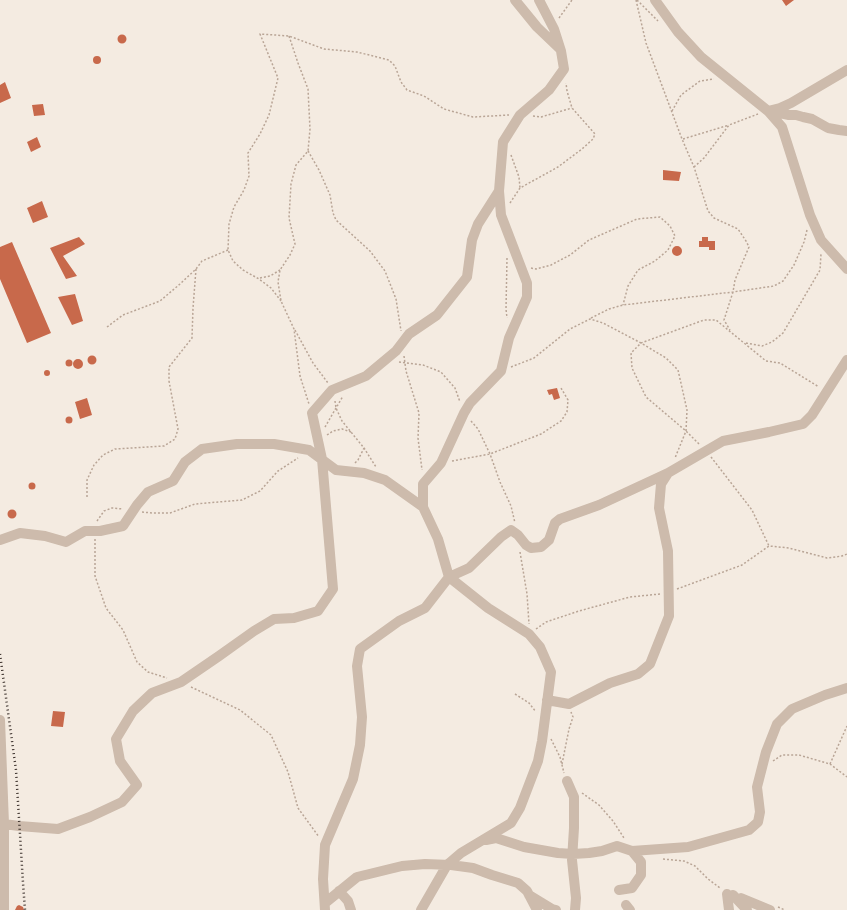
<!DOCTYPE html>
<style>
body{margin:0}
canvas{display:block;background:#f4ebe1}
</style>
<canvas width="847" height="910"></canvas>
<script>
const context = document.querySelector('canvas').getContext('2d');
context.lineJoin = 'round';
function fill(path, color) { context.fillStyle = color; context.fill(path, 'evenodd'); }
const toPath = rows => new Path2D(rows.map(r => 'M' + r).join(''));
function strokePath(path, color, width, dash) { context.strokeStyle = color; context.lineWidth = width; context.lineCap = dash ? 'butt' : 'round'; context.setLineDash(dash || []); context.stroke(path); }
const building = toPath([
 [782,0,794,0,786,6],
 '117.5 39a4.5 4.5 0 1 1 9 0a4.5 4.5 0 1 1-9 0Z',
 '93 60a4 4 0 1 1 8 0a4 4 0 1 1-8 0Z',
 [5,82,11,98,0,103,0,85],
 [43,104,45,115,34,116,32,105],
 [37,137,41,147,31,152,27,142],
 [663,170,681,172,679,181,663,180],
 [42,201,48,217,33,223,27,208],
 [79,237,85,244,63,256,77,276,66,279,50,248],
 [702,237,708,237,708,241,715,241,715,250,709,250,709,247,699,247,699,241,702,241],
 [12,242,51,333,27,343,0,279,0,247],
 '672 251a5 5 0 1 1 10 0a5 5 0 1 1-10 0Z',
 [75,294,83,321,72,325,58,297],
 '87.5 360a4.5 4.5 0 1 1 9 0a4.5 4.5 0 1 1-9 0Z',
 '73 364a5 5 0 1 1 10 0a5 5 0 1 1-10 0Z',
 '65.5 363a3.5 3.5 0 1 1 7 0a3.5 3.5 0 1 1-7 0Z',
 '44 373a3 3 0 1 1 6 0a3 3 0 1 1-6 0Z',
 [557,388,560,398,554,400,552,394,549,395,547,390],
 [87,398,92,415,80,419,75,402],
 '65.5 420a3.5 3.5 0 1 1 7 0a3.5 3.5 0 1 1-7 0Z',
 '28.5 486a3.5 3.5 0 1 1 7 0a3.5 3.5 0 1 1-7 0Z',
 '7.5 514a4.5 4.5 0 1 1 9 0a4.5 4.5 0 1 1-9 0Z',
 [53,711,65,712,63,727,51,726],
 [19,905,23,907,24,910,15,910,17,906]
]);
const path = toPath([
 [636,0,646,43,682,139,694,167,708,211,714,218,738,229,746,241,749,247,735,280,733,292,724,320,730,330],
 [637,0,658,21],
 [559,18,572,0],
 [289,36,298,63,308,89,310,129,308,151,296,165,291,184,289,218,295,244,290,255,280,270,278,282,281,301,294,329,300,376,309,404],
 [672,111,681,95,700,81,714,79],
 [533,116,541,117,572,108],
 [683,139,729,125],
 [308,151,319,170,330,195,333,213,336,220,370,251,385,271,396,299,401,331],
 [511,155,519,177,520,188],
 [694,167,704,158,729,125,758,114],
 [510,203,520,188,558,167,582,149,593,139,595,134,572,108,567,91,566,83],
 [507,258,506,309,507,318],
 [531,268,536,269,551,265,570,255,589,240,637,219,660,217,670,226,675,236,668,250,655,261,638,270,628,286,623,305],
 [260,278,270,276,280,270],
 [281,301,271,288,259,279,243,270,233,261,228,250,229,224,234,207,244,190,249,176,248,153,260,134,269,115,278,78,260,34,289,36,324,49,357,52,389,60,395,66,401,82,407,90,424,96,444,109,473,117,509,115],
 [591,318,609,309,623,305,733,292,774,286,783,281,794,265,804,242,807,230],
 [107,327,123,315,160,301,180,284,196,269,202,261,228,250],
 [295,330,313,363,328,383],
 [746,343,762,346,772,342,783,333,820,270,821,254],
 [404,356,406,371,419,413,418,438,422,470],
 [399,362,423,365,441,372,455,388,460,402],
 [511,367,534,358,570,329,590,319,603,323,641,343,666,358,678,370,687,410,686,431,675,458],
 [335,401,336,408,342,421,364,448,376,467],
 [471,421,478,429,490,454,500,482,511,506,515,523],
 [325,427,343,396],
 [327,435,333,431,342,429,351,432],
 [699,444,686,431,646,397,632,368,631,353,641,343,704,320,716,320,766,361,780,363,819,387],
 [711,457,752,510,769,546],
 [452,461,490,454,541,434,561,421,567,412,568,400,561,388],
 [355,463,358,460,364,448],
 [87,497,87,480,94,465,103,455,115,449,164,446,175,439,178,429,169,381,169,367,192,338,193,308,196,269],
 [142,512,152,513,170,513,195,504,242,500,260,491,278,471,298,458],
 [97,521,104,511,112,508,123,509],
 [95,539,95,576,106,608,123,630,137,662,148,672,167,678],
 [520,552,527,594,529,624],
 [677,589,742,565,769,546,789,548,827,558,842,556,847,554],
 [536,629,546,622,579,611,630,597,660,594],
 [191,687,240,710,271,735,288,772,298,808,319,837],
 [515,694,529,703,536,712],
 [551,739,560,757,564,773],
 [773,761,782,755,799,755,830,764,847,777],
 [562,764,569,729,573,717,571,712],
 [830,764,847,726],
 [582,793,599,805,613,821,624,838],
 [663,859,684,861,695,866,708,879,720,888],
 [778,907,785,910]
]);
const minor = toPath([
 [515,0,537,27,560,49],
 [655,0,678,32,701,57,768,111,782,127,810,215,821,240,847,269],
 [768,111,780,108,791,103,847,70],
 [770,111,789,115,796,115,803,117,812,119,828,128,839,130,847,131],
 [0,540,20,533,45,536,66,542,85,531,100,531,123,526,137,505,148,492,173,481,185,462,202,449,237,444,274,444,309,450,336,470,364,473,385,480,423,507],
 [547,700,569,704,610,683,638,674,650,664,669,616,668,551,659,508,661,484,668,473,723,441,769,432,803,424,812,415,847,360],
 [0,720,4,824,4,910],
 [567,781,574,797,574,828,572,860,576,898,575,910],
 [4,824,19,826,58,829,90,817,122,802,137,785,120,761,116,739,133,711,152,693,181,682,219,656,254,631,274,619,294,618,318,611,333,589,322,459,312,413,332,390,366,376,396,351,409,334,437,315,467,277,472,240,478,224,499,191],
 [486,840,496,838,524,847,558,853,573,854,589,853,602,851,617,846,632,851,641,862,641,875,632,888,619,890],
 [632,851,688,847,749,830,758,822,760,812,757,787,766,752,777,724,792,709,825,695,847,688],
 [339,891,348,901,351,910],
 [727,894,729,910],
 [529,895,552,909,556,910],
 [733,895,747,910],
 [741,898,770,910],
 [325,903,357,877,402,866,425,864,451,865,473,868,492,875,518,883,527,891,537,910],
 [626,905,630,910],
 [325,910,323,879,325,845,353,779,360,745,362,717,357,666,360,649,399,621,425,608,449,577,438,539,423,507,423,484,441,463,464,413,470,403,501,371,509,338,527,297,527,283,501,215,499,191,503,142,520,115,549,90,564,69,561,51,554,29,539,0],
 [421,910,447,865,461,853,511,823,520,808,538,761,542,741,551,672,540,647,529,634,488,608,449,577,469,568,501,537,511,530,518,535,526,545,531,548,541,547,549,540,555,523,560,519,599,505,668,473]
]);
const rail = toPath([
 [0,654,16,770,23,883,25,910]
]);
fill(building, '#c8694b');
strokePath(path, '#b9a596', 1.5, [2, 2]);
strokePath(minor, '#cdbbac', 10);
strokePath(rail, '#3b302b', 2.5, [1, 3]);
</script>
